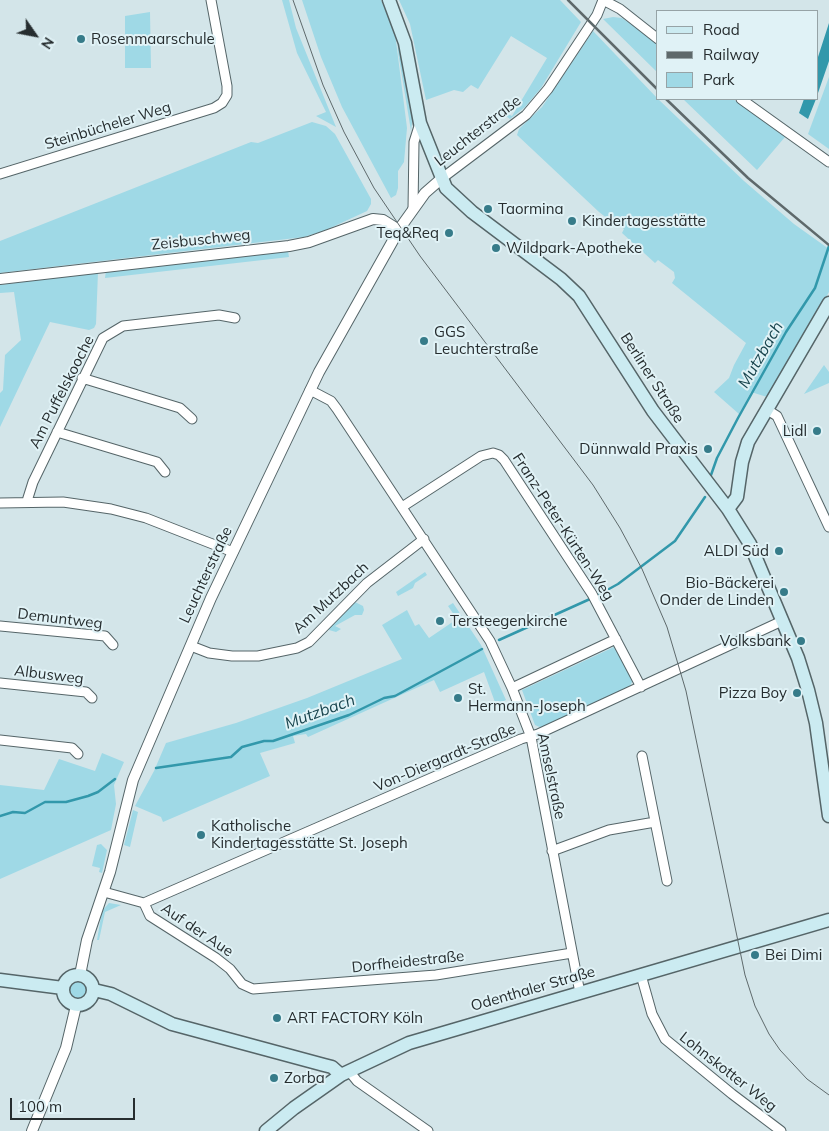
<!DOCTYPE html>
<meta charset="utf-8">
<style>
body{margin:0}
#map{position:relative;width:829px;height:1131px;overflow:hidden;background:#d3e5e9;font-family:Mulish,sans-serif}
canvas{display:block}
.legend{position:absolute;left:656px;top:10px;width:162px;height:90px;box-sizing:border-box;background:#e0f2f6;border:1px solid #96a3a6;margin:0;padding:6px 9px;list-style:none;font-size:15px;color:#262d2f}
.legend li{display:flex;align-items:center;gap:10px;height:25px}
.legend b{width:25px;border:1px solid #96a3a6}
.north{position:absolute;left:10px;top:10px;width:50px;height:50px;-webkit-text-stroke:4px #e0f2f6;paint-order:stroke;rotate:123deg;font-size:14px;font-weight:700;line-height:20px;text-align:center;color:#262d2f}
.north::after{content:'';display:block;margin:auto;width:18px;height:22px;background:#262d2f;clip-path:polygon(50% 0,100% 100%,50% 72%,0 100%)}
.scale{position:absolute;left:10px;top:1098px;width:125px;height:22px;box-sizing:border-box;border:2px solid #262d2f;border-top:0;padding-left:6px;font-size:15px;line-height:18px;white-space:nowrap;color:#262d2f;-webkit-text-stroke:4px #e0f2f6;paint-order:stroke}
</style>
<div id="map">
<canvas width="829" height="1131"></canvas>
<ul class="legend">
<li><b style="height:6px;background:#cbebf1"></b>Road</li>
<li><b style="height:6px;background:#5e696b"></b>Railway</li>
<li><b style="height:14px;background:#9fd9e6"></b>Park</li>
</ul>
<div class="north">N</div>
<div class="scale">100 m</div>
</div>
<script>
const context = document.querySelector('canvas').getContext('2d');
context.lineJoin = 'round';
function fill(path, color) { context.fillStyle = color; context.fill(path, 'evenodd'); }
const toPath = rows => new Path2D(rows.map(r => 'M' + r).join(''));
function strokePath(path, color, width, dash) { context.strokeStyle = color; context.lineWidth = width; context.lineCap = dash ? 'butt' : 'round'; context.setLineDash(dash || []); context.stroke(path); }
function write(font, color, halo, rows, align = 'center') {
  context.font = font + ' Mulish,sans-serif'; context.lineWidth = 4; context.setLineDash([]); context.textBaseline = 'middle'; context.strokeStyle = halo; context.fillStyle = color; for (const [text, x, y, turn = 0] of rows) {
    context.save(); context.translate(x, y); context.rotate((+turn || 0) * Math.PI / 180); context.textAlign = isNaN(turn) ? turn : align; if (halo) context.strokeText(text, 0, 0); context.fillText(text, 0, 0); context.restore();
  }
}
const green = toPath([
 [282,0,289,0,296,28,336,127,316,116,326,112,297,53],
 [302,0,381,0,395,33,407,128,404,162,398,171,398,188,396,195,391,198,342,107,321,57],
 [399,0,560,0,581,22,541,88,525,107,510,119,506,116,506,113,512,116,547,58,511,36,478,89,471,85,463,92,454,90,426,100,410,24],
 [150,12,151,68,125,68,125,16],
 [613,17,622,18,658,43,658,73,603,19],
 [593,31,658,99,744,181,794,224,829,249,829,292,767,397,751,392,739,414,714,392,729,378,734,365,746,343,672,283,675,278,674,272,658,260,655,263,622,233,624,229,611,216,608,219,599,212,517,135,519,129,542,107],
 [397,33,413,116,411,131,398,52],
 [829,77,829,149,808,134],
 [683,99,733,99,785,137,757,170],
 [312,122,326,126,335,134,371,199,371,204,367,211,326,230,304,237,0,273,0,241,251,142,258,143],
 [277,250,278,252,288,251,289,257,105,278,106,270],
 [98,272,96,324,94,328,89,330,50,322,0,427,0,393,3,390,5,355,21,340,14,292,0,293,0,285],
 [824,365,829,372,829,383,804,394],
 [425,572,427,575,415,583,413,588,398,596,396,592],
 [353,601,363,606,364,610,362,615,355,615,335,626,341,629,336,632,329,630,328,628],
 [453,603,481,645,506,700,496,705,484,672,440,692,434,680,308,737,306,734,293,736,295,743,260,753,270,776,163,822,161,817,135,806,154,771,166,743,236,723,307,698,402,659,382,625,407,610,415,626,419,624,429,638,457,619,448,606],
 [614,647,633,680,630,686,542,728,535,725,522,690],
 [102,753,124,762,114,785,116,804,111,830,0,879,0,785,44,790,59,759,95,771],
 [133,810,138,812,130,847,124,845],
 [101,844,107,850,102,873,99,872,100,868,92,866,97,845],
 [109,903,121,905,105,912,99,940,97,940,102,911],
 '69 990a9 9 0 1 1 18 0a9 9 0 1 1-18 0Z'
]);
const water = toPath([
 [829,23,829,61,818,93,818,57],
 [804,99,816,99,808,119,799,113]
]);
const stream = toPath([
 [711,475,717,458,738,418,786,332,815,288,829,246],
 [598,595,618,584,675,541,705,497],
 [499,640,590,599],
 [156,768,231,757,242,747,264,741,273,741,349,715,384,698,395,696,482,649],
 [0,816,13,812,25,813,45,802,66,802,88,796,98,792,115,779]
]);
const minor = toPath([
 [603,0,620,9,658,39],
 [741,99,829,162],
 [0,174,214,108,222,103,227,95,227,86,211,0],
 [441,179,526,115,548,89,597,15,603,0],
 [413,209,414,142,420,123],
 [82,378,180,408,192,419],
 [310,390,331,401,337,409,490,641,512,688,531,737,580,993],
 [766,409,777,416,829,527],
 [57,432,157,462,165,472],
 [27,501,33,482,103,338,123,326,219,315,235,318],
 [0,503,63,502,111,509,146,518,233,552],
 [402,507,481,456,493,453,499,455,504,460,592,594,641,687],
 [0,626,105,636,113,645],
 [191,646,209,653,232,656,258,656,297,648,309,642,367,583,424,539],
 [0,683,86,692,92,698],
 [512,688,616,639],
 [0,740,72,748,78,754],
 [642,756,667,881],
 [552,851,609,830,655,822],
 [104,892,144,903,150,916,216,958,230,969,242,984,253,989,436,975,572,953],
 [144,903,521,739,538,734,782,621],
 [641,975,652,1014,665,1039,732,1094,781,1131],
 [349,1071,357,1081,428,1131]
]);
const tertiary = toPath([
 [0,279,289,246,309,242,373,219,383,220,399,230],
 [80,975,87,940,110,872,133,780,211,598,319,372,400,228,425,193,441,179],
 [32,1131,66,1048,76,1006]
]);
const secondary = toPath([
 [389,0,405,43,420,123,446,188,472,212,561,279,579,296,653,411,728,509,750,544,798,658,808,690,816,723,829,816],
 [728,509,737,497,742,462,748,442,829,303],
 '63 990a15 15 0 1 1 30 0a15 15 0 1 1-30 0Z',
 [0,980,63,988],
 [94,990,111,994,172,1024,324,1065,332,1067,341,1075],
 [266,1131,294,1108,341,1075,409,1043,829,920]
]);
const tram = toPath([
 [293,0,323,85,344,132,374,188,420,256,593,485,620,528,642,569,667,627,686,691,745,975,755,1006,769,1034,780,1050,807,1079,829,1095]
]);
const rail = toPath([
 [568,0,658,90],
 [666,99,748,178,829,245]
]);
const markers = [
 [81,39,5,"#367b89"],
 [488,209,5,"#367b89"],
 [572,221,5,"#367b89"],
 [449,233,5,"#367b89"],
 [496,248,5,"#367b89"],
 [424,341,5,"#367b89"],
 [817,431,5,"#367b89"],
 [708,449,5,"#367b89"],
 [779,551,5,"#367b89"],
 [784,592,5,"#367b89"],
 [440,621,5,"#367b89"],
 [801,641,5,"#367b89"],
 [797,693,5,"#367b89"],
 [458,698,5,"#367b89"],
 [201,835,5,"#367b89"],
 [755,955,5,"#367b89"],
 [277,1018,5,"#367b89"],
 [274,1078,5,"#367b89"]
];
const poiNames = [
 ["Rosenmaarschule",91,39],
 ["Taormina",498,209],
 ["Kindertagesstätte",582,221],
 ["Teq&Req",439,233,"right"],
 ["Wildpark-Apotheke",506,248],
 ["GGS",434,332],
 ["Leuchterstraße",434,349],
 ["Lidl",807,431,"right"],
 ["Dünnwald Praxis",698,449,"right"],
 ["ALDI Süd",769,551,"right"],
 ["Bio-Bäckerei",774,583,"right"],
 ["Onder de Linden",774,600,"right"],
 ["Tersteegenkirche",450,621],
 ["Volksbank",791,641,"right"],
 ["St.",468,689],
 ["Hermann-Joseph",468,706],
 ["Pizza Boy",787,693,"right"],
 ["Katholische",211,826],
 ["Kindertagesstätte St. Joseph",211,843],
 ["Bei Dimi",765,955],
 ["ART FACTORY Köln",287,1018],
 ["Zorba",284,1078]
];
const streetNames = [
 ["Steinbücheler Weg",108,126,-17],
 ["Leuchterstraße",478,131,-38],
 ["Zeisbuschweg",201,240,-6],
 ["Berliner Straße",652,378,57],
 ["Am Puffelskooche",62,392,-63],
 ["Franz-Peter-Kürten-Weg",563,527,57],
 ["Leuchterstraße",206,575,-65],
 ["Am Mutzbach",331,598,-43],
 ["Demuntweg",60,619,7],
 ["Albusweg",49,675,7],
 ["Von-Diergardt-Straße",445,758,-23],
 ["Amselstraße",551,776,78],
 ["Auf der Aue",197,930,34],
 ["Dorfheidestraße",408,962,-6],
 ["Odenthaler Straße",533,989,-16],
 ["Lohnskotter Weg",728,1072,38]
];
const waterNames = [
 ["Mutzbach",761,355,-60],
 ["Mutzbach",320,712,-20]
];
fill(green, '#9fd9e6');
fill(water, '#3298ab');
strokePath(stream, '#3298ab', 2.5);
strokePath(minor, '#556568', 11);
strokePath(tertiary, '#556568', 12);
strokePath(secondary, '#556568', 15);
strokePath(minor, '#fff', 9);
strokePath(tertiary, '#fff', 10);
strokePath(secondary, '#cbebf1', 12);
strokePath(tram, '#5e696b', 1);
strokePath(rail, '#5e696b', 2.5);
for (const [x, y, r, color] of markers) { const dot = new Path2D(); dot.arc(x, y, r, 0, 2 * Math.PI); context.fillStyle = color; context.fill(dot); strokePath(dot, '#e0f2f6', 2); }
write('15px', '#262d2f', '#e0f2f6', poiNames, 'left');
write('15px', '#262d2f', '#e0f2f6', streetNames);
write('italic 16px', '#19454e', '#e0f2f6', waterNames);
</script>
